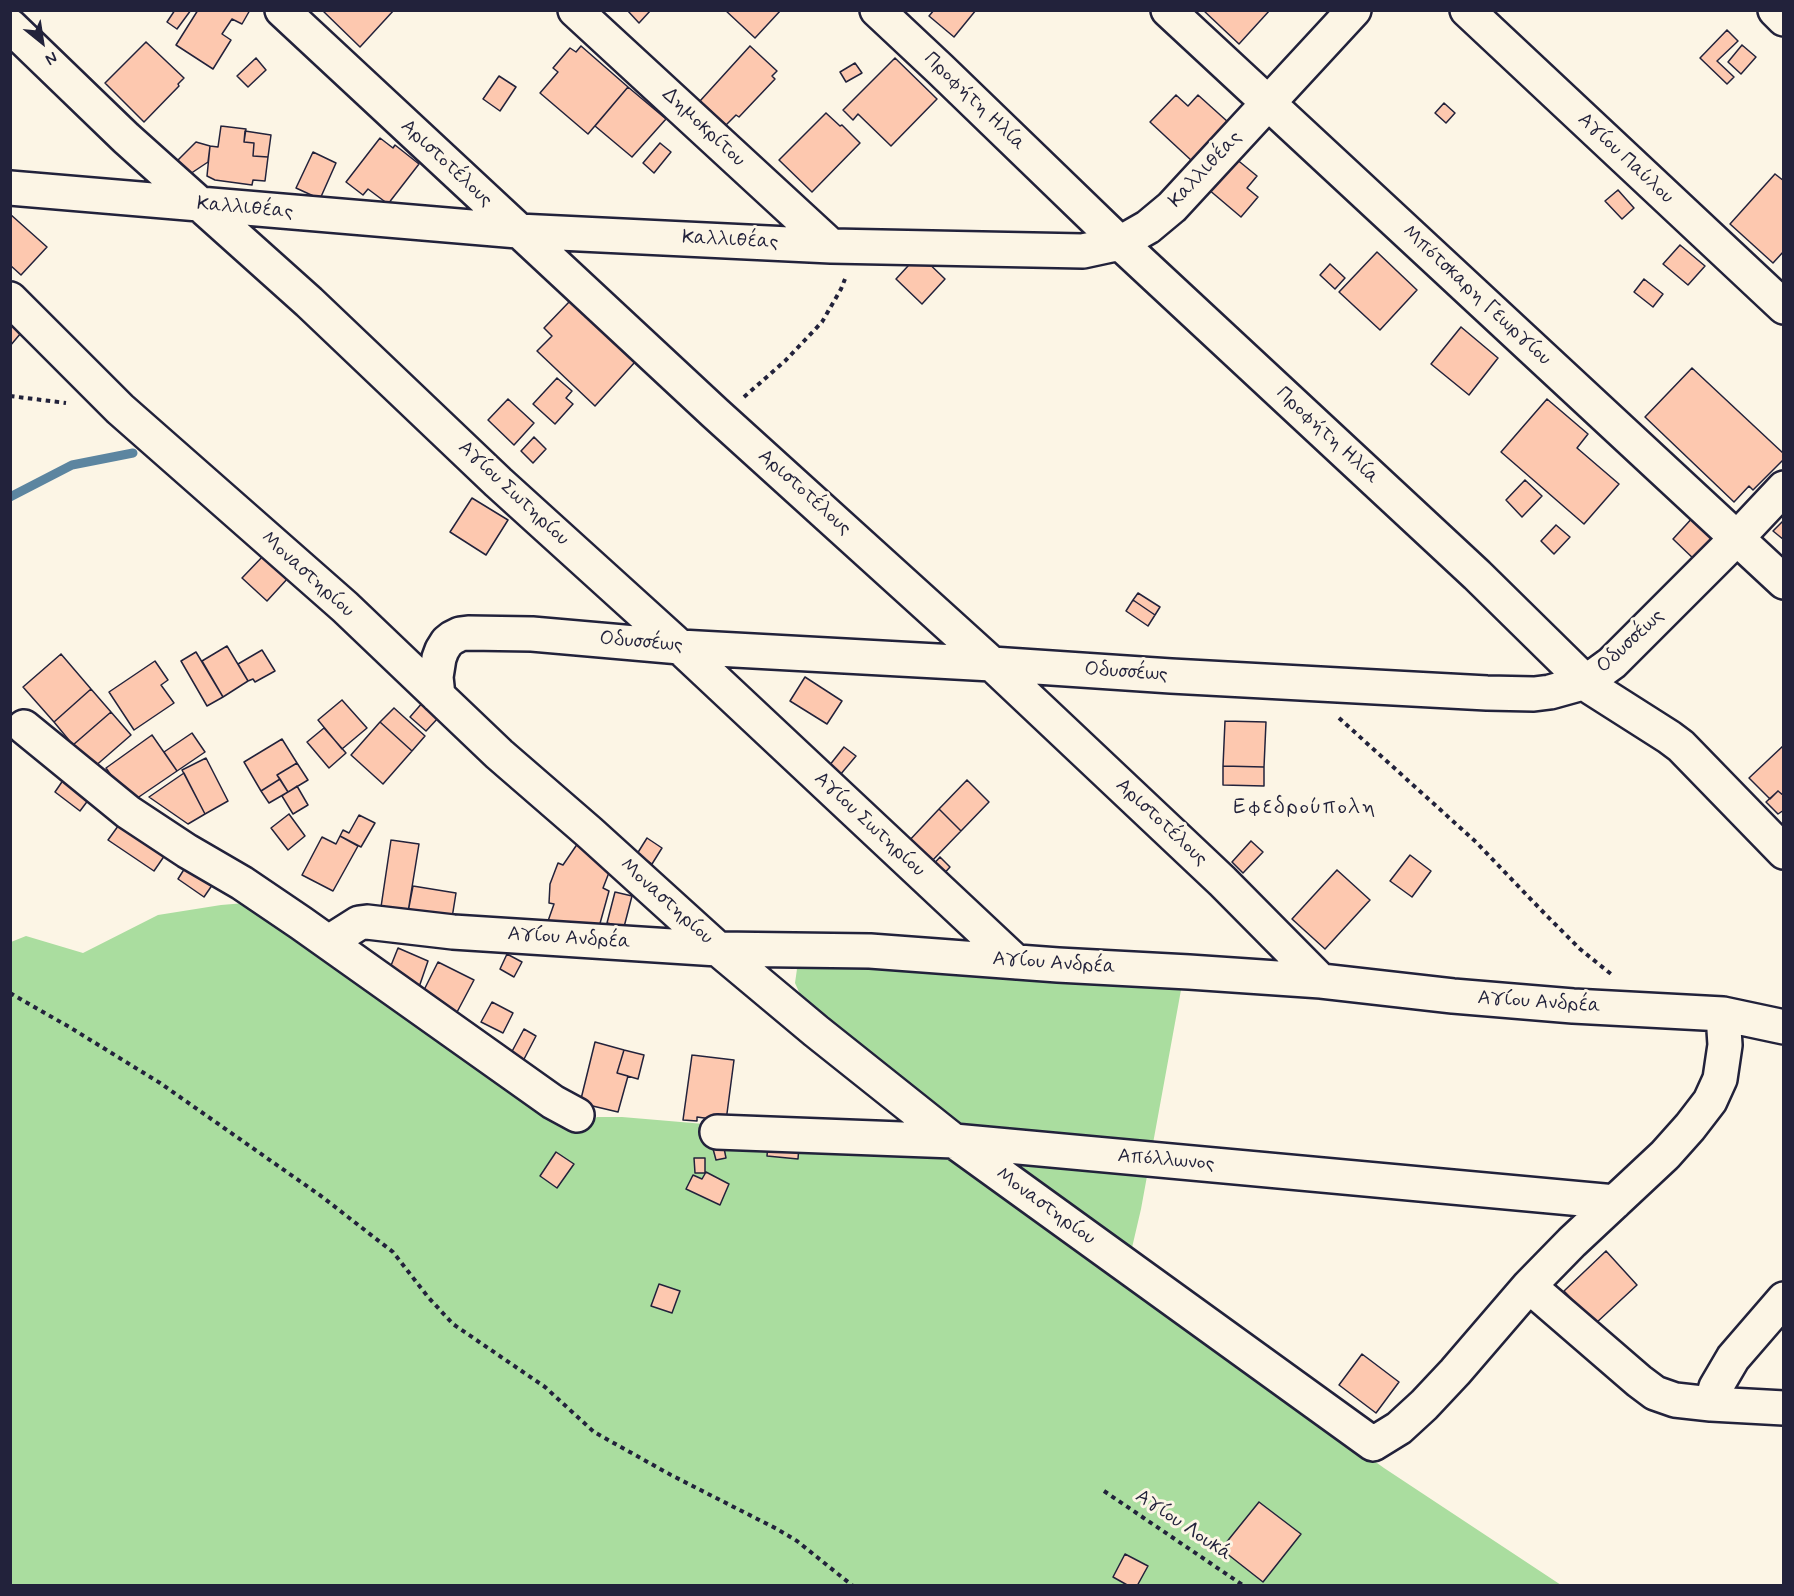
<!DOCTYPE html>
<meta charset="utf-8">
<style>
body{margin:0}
#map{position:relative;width:1794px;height:1596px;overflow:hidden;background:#fcf5e5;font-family:Mynerve,sans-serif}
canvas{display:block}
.frame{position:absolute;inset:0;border:12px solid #22223b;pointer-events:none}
.north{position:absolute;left:12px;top:12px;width:60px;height:60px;-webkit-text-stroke:4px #fcf5e5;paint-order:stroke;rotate:150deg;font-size:16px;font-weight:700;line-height:24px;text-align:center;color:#22223b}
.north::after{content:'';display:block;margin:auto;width:21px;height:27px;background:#22223b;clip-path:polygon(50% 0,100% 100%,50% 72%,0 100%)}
</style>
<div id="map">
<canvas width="1794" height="1596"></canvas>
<div class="frame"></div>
<div class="north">N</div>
</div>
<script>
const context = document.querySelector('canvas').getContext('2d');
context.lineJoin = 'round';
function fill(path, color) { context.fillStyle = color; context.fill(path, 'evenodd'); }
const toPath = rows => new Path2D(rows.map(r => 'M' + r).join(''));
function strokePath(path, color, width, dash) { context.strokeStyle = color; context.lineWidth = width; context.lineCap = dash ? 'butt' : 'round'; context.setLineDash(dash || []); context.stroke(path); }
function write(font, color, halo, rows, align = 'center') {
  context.font = font + ' Mynerve,sans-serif'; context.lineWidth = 6; context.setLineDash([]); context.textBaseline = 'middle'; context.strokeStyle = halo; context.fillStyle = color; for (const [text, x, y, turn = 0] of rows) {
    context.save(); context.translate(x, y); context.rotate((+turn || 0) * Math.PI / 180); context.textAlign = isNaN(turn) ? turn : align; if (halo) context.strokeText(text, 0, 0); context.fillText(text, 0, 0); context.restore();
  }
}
const green = toPath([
 [245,903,584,1127,597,1117,622,1117,716,1125,998,1158,804,1003,795,983,797,969,822,963,900,966,1181,990,1141,1209,1124,1282,1384,1468,1561,1585,11,1586,11,942,26,936,83,953,158,915,221,905]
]);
const stream = toPath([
 [10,497,72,465,133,453]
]);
const building = toPath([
 [175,10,191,10,177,29,167,22,175,10],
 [198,10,250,10,242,24,232,19,222,34,231,40,213,69,176,45,198,10],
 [322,10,394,10,360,47,322,10],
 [627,10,651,10,639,23,627,10],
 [725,10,781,10,755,38,725,10],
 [934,10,976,10,954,37,929,16,934,10],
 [1203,10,1270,10,1239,44,1203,10],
 [1727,30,1738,41,1717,61,1734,77,1727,84,1700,58,1727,30],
 [146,42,184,78,178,84,179,86,144,122,105,83,146,42],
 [1742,45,1756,57,1741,74,1728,62,1742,45],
 [581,46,628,87,588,134,540,93,558,72,553,68,570,48,576,52,581,46],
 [750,46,777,71,772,76,775,79,739,117,736,115,726,125,700,101,750,46],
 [256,58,266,70,248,87,237,76,256,58],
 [895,58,937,99,891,146,858,114,853,120,843,110,895,58],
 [855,63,862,73,846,82,840,72,855,63],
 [499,76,516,87,500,111,483,99,499,76],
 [628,87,666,119,632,157,595,126,628,87],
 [1176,95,1188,106,1198,95,1228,122,1192,161,1150,122,1176,95],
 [1444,103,1455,113,1446,123,1435,113,1444,103],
 [826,113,840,126,842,125,860,143,812,192,779,160,826,113],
 [221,126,246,129,244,142,254,143,253,156,268,157,265,181,253,180,252,185,215,180,207,176,210,146,218,147,221,126],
 [245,131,271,135,268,157,253,156,254,143,244,142,245,131],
 [380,138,393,148,395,145,419,164,388,204,368,189,363,195,346,182,380,138],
 [196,142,210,146,208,162,184,178,174,164,196,142],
 [660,143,671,152,654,173,643,163,660,143],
 [313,152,336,163,320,199,296,188,313,152],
 [1235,158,1257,176,1247,188,1258,197,1241,217,1208,189,1235,158],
 [1775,174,1784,181,1784,251,1773,263,1730,224,1775,174],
 [1618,190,1634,208,1622,219,1605,201,1618,190],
 [10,214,47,247,21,275,10,265,10,214],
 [1680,245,1705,266,1688,285,1663,264,1680,245],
 [1377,252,1417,290,1380,330,1339,292,1377,252],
 [919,254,945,279,922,304,896,279,919,254],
 [1330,264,1345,278,1335,289,1320,275,1330,264],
 [1644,279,1663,294,1653,307,1634,292,1644,279],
 [570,301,635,362,595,406,537,351,552,336,544,328,570,301],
 [10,313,26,327,10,346,10,313],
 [1461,327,1498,358,1469,395,1431,364,1461,327],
 [1692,368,1784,454,1784,459,1753,490,1749,486,1734,502,1645,417,1692,368],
 [557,378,572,391,566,398,573,404,555,424,533,404,557,378],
 [508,399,534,423,514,445,488,420,508,399],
 [1547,399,1588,434,1577,448,1619,484,1584,524,1501,452,1547,399],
 [534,437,546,449,533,463,521,451,534,437],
 [1525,480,1542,496,1522,517,1506,500,1525,480],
 [472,498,508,520,486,555,450,532,472,498],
 [1695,515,1720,539,1697,562,1673,539,1695,515],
 [1784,520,1784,540,1773,531,1784,520],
 [1556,525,1570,537,1554,554,1541,541,1556,525],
 [265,554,289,577,267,601,242,578,265,554],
 [1138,593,1160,607,1155,615,1133,600,1138,593],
 [1133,600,1155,615,1148,626,1126,611,1133,600],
 [227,646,248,681,223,697,202,661,227,646],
 [262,650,275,671,255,682,253,679,248,681,238,664,262,650],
 [196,652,223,697,207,706,181,661,196,652],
 [61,654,91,689,54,722,23,687,61,654],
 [155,661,168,680,161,685,174,703,134,730,109,692,155,661],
 [805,677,842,701,827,724,790,701,805,677],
 [91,689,111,712,73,745,54,722,91,689],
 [342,700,367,728,342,749,318,720,342,700],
 [423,702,439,717,426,731,410,717,423,702],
 [394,708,425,736,412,751,380,722,394,708],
 [111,712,131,735,93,768,73,745,111,712],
 [1225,721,1266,722,1264,767,1223,766,1225,721],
 [380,722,412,751,383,784,351,755,380,722],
 [324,728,346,753,329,768,307,742,324,728],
 [192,733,205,752,177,771,164,752,192,733],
 [152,735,177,771,130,803,106,768,152,735],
 [282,739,297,763,277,775,280,779,261,791,244,762,282,739],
 [1784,745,1784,796,1778,791,1770,799,1749,778,1784,745],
 [844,747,856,756,840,775,829,766,844,747],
 [206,758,228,801,205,814,182,770,206,758],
 [297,763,308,780,288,792,277,775,297,763],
 [1223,766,1264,767,1264,786,1223,785,1223,766],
 [184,773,205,814,188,824,149,797,184,773],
 [66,776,92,795,80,811,55,792,66,776],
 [280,779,288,792,269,803,261,791,280,779],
 [967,780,989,802,961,831,939,809,967,780],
 [297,786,308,805,293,814,282,796,297,786],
 [1778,791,1784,796,1784,810,1778,814,1766,802,1778,791],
 [939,809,961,831,929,864,907,843,939,809],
 [289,814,305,836,288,850,271,828,289,814],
 [359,815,375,823,361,847,340,836,343,830,349,833,359,815],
 [121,822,167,852,154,871,108,840,121,822],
 [340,836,358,846,333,891,302,875,322,837,336,844,340,836],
 [647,838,662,848,652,864,637,854,647,838],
 [391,840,419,844,408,912,381,907,391,840],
 [1251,841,1263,852,1243,873,1232,862,1251,841],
 [578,843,610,870,603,888,609,891,599,927,548,921,554,904,549,903,550,884,558,863,563,865,578,843],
 [1410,855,1431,871,1412,897,1390,881,1410,855],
 [940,857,950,867,941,877,931,867,940,857],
 [188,863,215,881,204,897,178,879,188,863],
 [1337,870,1370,900,1325,949,1292,919,1337,870],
 [413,886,456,893,452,918,408,912,413,886],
 [615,892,632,896,624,927,607,923,615,892],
 [398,948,428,961,417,993,388,973,398,948],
 [507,954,522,962,514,977,500,969,507,954],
 [438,962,474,980,456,1014,421,996,438,962],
 [492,1002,513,1013,503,1033,481,1022,492,1002],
 [524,1029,536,1036,522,1063,509,1057,524,1029],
 [595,1042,624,1050,617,1073,628,1076,618,1112,580,1103,595,1042],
 [624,1050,644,1055,638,1079,617,1073,624,1050],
 [692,1055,734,1060,726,1121,697,1117,697,1121,683,1120,692,1055],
 [723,1143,726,1158,716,1160,712,1145,723,1143],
 [768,1144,799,1146,798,1159,767,1156,768,1144],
 [556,1152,574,1164,557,1188,540,1176,556,1152],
 [694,1158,705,1158,705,1173,695,1173,694,1158],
 [706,1172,729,1184,720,1205,686,1189,693,1175,702,1179,706,1172],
 [1606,1251,1637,1285,1595,1324,1564,1291,1606,1251],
 [659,1284,680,1291,672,1313,651,1306,659,1284],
 [1362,1354,1399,1382,1376,1413,1339,1385,1362,1354],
 [1259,1502,1301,1534,1263,1582,1221,1549,1259,1502],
 [1125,1554,1148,1566,1137,1586,1129,1586,1113,1577,1125,1554]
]);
const path = toPath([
 [10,396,66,403],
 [744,397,785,361,822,322,841,289,845,279],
 [1339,718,1476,842,1546,915,1580,949,1611,974],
 [10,993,71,1028,160,1083,321,1196,393,1252,428,1297,453,1324,545,1387,594,1432,671,1475,777,1529,797,1541,853,1586],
 [1104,1491,1244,1586]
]);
const minor = toPath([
 [282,10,715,413,992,664,1222,881,1321,981],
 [575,10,831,246],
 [877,10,940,69,1120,243,1477,575,1592,688,1669,737,1681,746,1784,852],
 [1168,10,1784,582],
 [1467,10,1784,307],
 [10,26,126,138,309,302,498,482,680,647,1016,962],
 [10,188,518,231,831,246,1083,251,1120,243,1148,227,1172,207,1354,10],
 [10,299,120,409,345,607,499,754,589,832,718,949,816,1031,954,1141,1373,1444,1399,1428,1424,1405,1455,1372,1529,1286,1572,1242,1665,1155,1690,1127,1710,1101,1720,1079,1725,1045,1723,1014],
 [438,696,436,677,439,658,442,650,447,642,452,638,460,634,468,633,532,634,680,647,992,664,1171,676,1487,693,1534,694,1550,692,1586,682,1612,663,1737,538,1784,488],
 [24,727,128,812,187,851,242,883,301,923,553,1102,577,1115],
 [329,942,359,923,367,922,453,932,718,949,870,951,1058,965,1189,972,1321,981,1453,996,1573,1006,1723,1014,1784,1027],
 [717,1132,954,1141,1615,1202],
 [1529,1286,1639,1381,1655,1393,1675,1400,1711,1404,1716,1387,1733,1358,1784,1299],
 [1711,1404,1784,1408]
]);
const tertiary = toPath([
 [1775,10,1784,19]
]);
const streetNames = [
 ["Προφήτη Ηλία",974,102,44],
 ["Δημοκρίτου",703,128,43],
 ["Αγίου Παύλου",1625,159,43],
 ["Αριστοτέλους",446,164,43],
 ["Καλλιθέας",1206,170,-47],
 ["Καλλιθέας",245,209,5],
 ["Καλλιθέας",730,241,3],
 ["Μπότσκαρη Γεωργίου",1476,296,43],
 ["Προφήτη Ηλία",1327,436,43],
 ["Αριστοτέλους",804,493,42],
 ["Αγίου Σωτηρίου",513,494,43],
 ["Μοναστηρίου",307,575,42],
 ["Οδυσσέως",1631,642,-43],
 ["Οδυσσέως",641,643,5],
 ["Οδυσσέως",1126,673,4],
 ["Αριστοτέλους",1161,823,43],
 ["Αγίου Σωτηρίου",869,825,43],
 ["Μοναστηρίου",666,902,42],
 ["Αγίου Ανδρέα",569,939,4],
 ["Αγίου Ανδρέα",1054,964,4],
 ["Αγίου Ανδρέα",1539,1003,4],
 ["Απόλλωνος",1166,1161,5],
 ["Μοναστηρίου",1045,1207,36],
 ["Αγίου Λουκά",1183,1526,34]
];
const neighbourhoodNames = [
 ["Εφεδρούπολη",1305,809]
];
fill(green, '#aadd9f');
strokePath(stream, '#5c85a0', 9);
fill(building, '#fdc8af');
strokePath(building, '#22223b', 1.5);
strokePath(minor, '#22223b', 38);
strokePath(tertiary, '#22223b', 38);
strokePath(path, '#22223b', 4, [4.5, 4.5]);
strokePath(minor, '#fcf5e5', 33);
strokePath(tertiary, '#fcf5e5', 33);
write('20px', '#22223b', '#fcf5e5', streetNames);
context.letterSpacing = '1.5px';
write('21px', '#22223b', '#fcf5e5', neighbourhoodNames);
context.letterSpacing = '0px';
</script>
